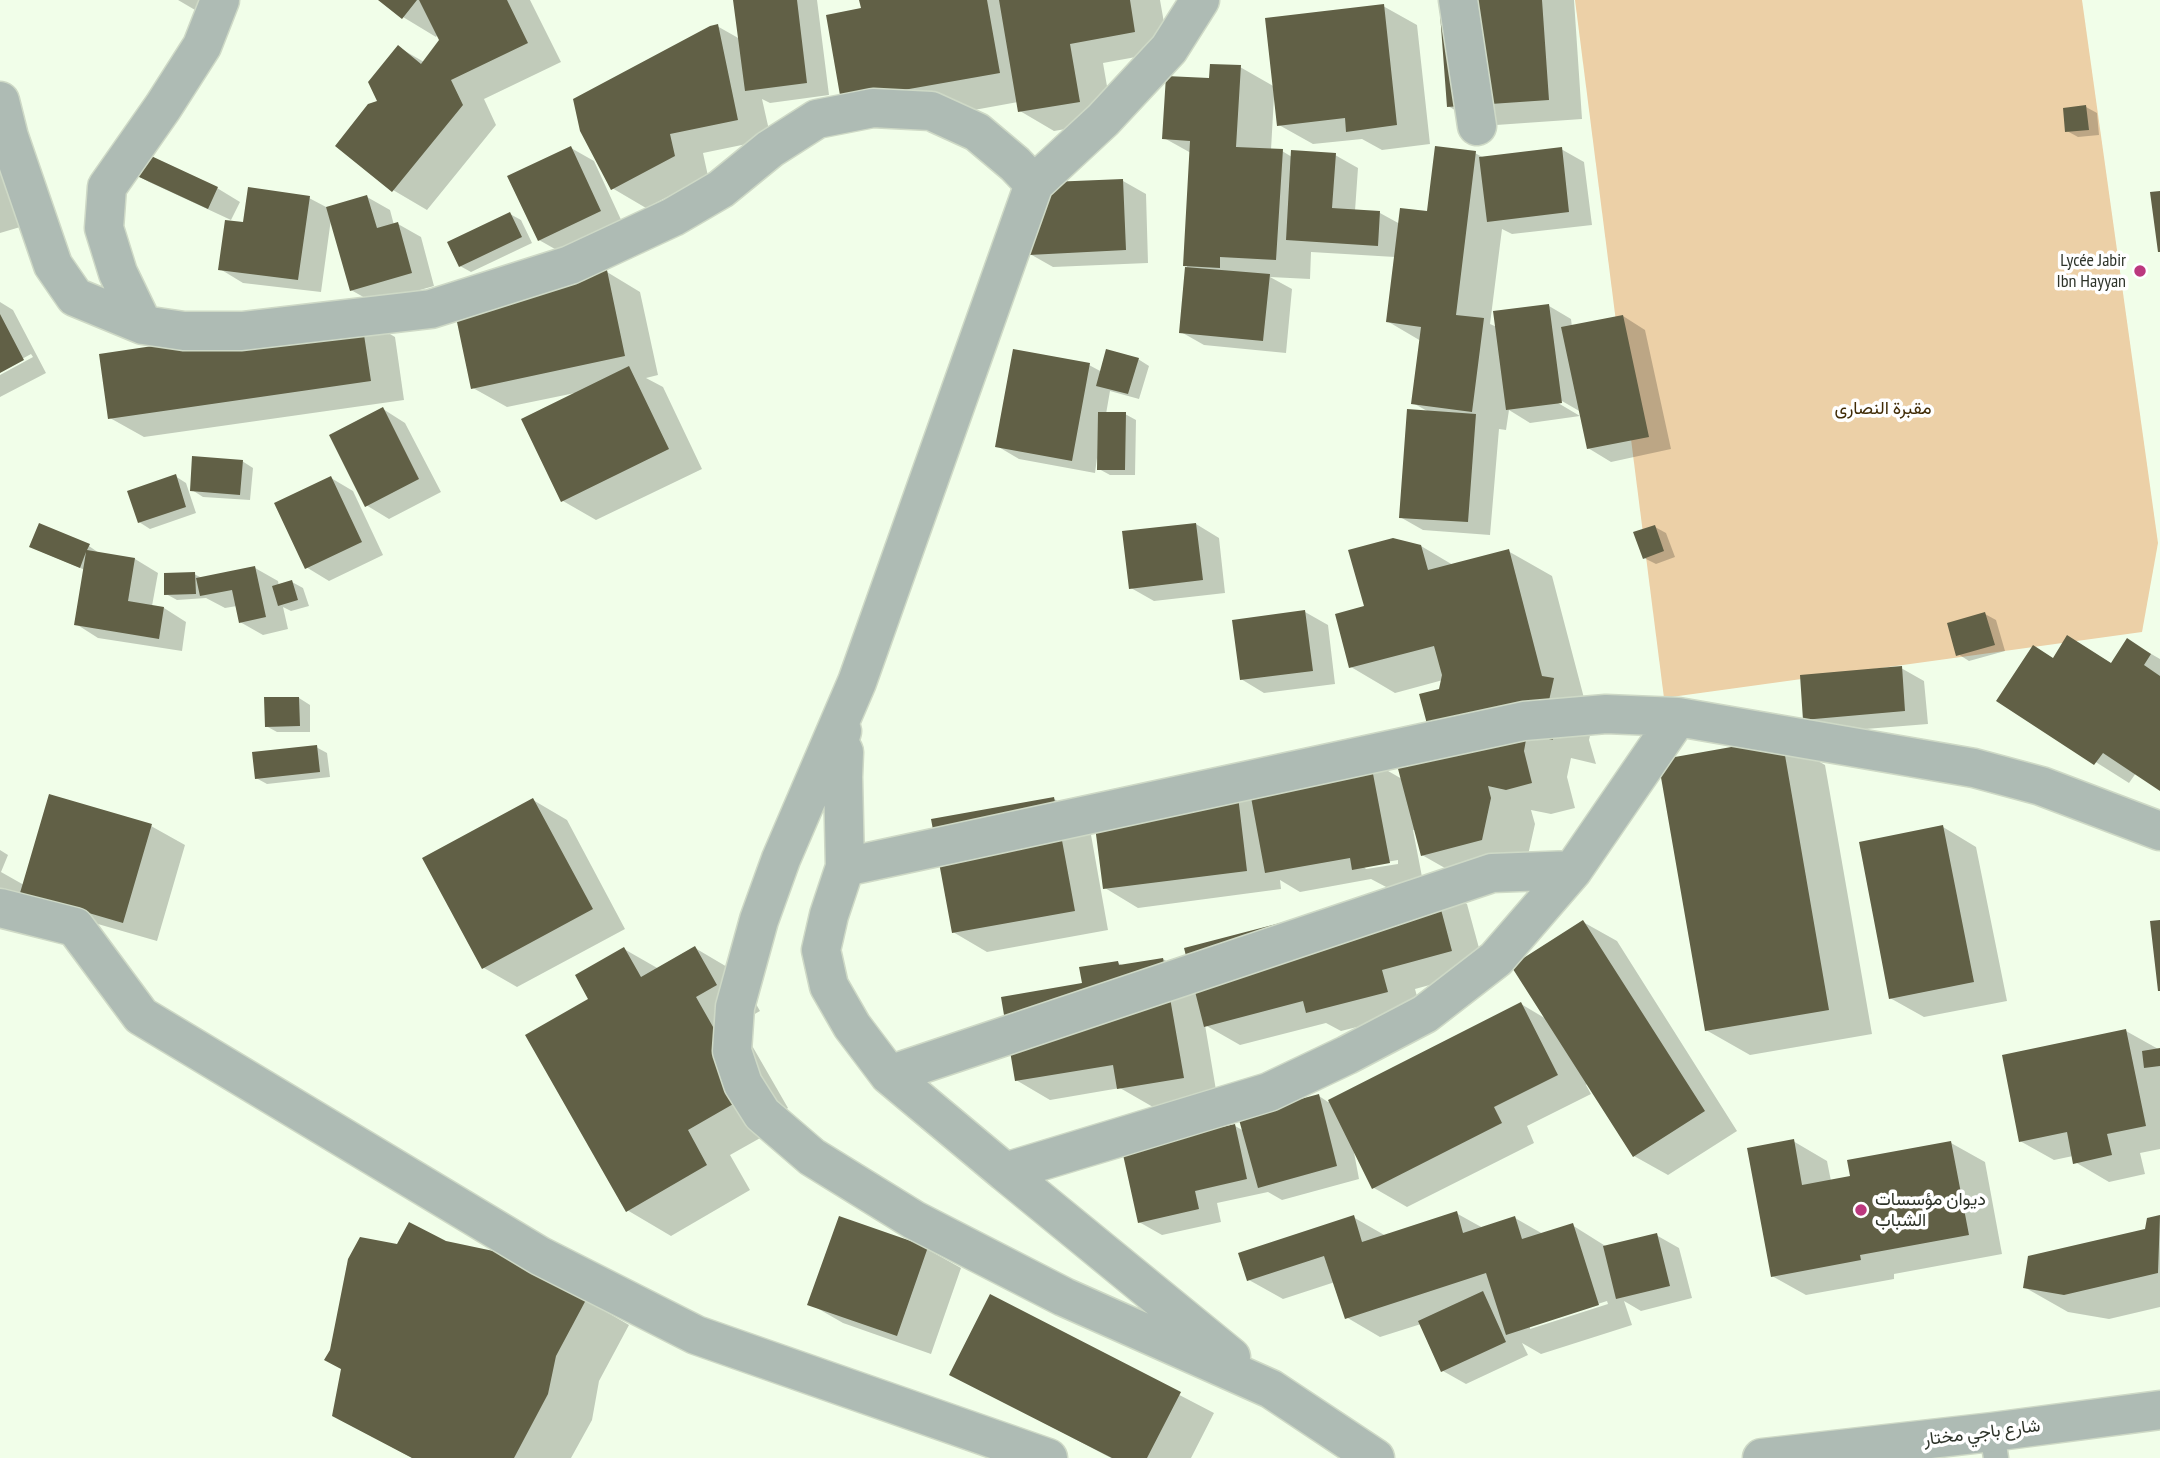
<!DOCTYPE html>
<meta charset="utf-8">
<style>
body{margin:0}
canvas{display:block;background:#f1fee9}
</style>
<canvas width="2160" height="1458"></canvas>
<script>
const context = document.querySelector('canvas').getContext('2d');
context.lineJoin = 'round';
function fill(path, color) { context.fillStyle = color; context.fill(path, 'evenodd'); }
const toPath = rows => new Path2D(rows.map(r => 'M' + r).join(''));
function strokePath(path, color, width, dash) { context.strokeStyle = color; context.lineWidth = width; context.lineCap = dash ? 'butt' : 'round'; context.setLineDash(dash || []); context.stroke(path); }
function write(font, color, halo, rows, align = 'center') {
  context.font = font + ' "PT Sans Narrow",Vazirmatn,sans-serif'; context.lineWidth = 7; context.setLineDash([]); context.textBaseline = 'middle'; context.strokeStyle = halo; context.fillStyle = color; for (const [text, x, y, turn = 0] of rows) {
    context.save(); context.translate(x, y); context.rotate((+turn || 0) * Math.PI / 180); context.textAlign = isNaN(turn) ? turn : align; if (halo) context.strokeText(text, 0, 0); context.fillText(text, 0, 0); context.restore();
  }
}
const green = toPath([
 [1575,0,2082,0,2158,543,2142,632,1664,698]
]);
const shadow = toPath([
 [178,0,218,0,207,17],
 [381,0,530,0,561,62,484,99,496,125,427,210,393,190,379,102,398,47,424,62,441,41,438,34,436,37,403,17],
 [735,0,817,0,829,95,770,103,762,99,771,139,703,153,708,176,646,208,612,188,717,26,740,39],
 [861,0,1160,0,1169,51,1103,63,1113,121,1054,131,1020,111,1018,102,886,126],
 [1441,0,1574,0,1582,119,1482,126,1448,106],
 [1383,6,1417,25,1430,144,1382,150,1362,139,1313,144,1279,125,1276,96,1274,96,1271,150,1282,151,1292,157,1335,155,1358,168,1355,211,1380,213,1400,224,1428,213,1475,153,1484,158,1561,149,1584,162,1592,225,1512,234,1502,229,1490,324,1497,327,1549,306,1571,319,1572,327,1623,316,1645,330,1671,449,1611,462,1588,448,1581,412,1555,397,1553,400,1580,416,1530,423,1509,410,1506,430,1499,429,1490,535,1423,530,1400,517,1429,412,1413,403,1421,341,1387,321,1395,257,1311,252,1310,279,1270,277,1292,289,1286,353,1204,345,1181,332,1187,266,1191,153,1164,138,1211,80,1240,67,1275,87],
 [2086,107,2097,113,2099,135,2078,137,2067,131],
 [0,127,27,225,0,233],
 [571,148,594,161,623,224,562,253,539,240],
 [134,151,217,188,240,202,231,220,149,182,126,169],
 [1123,181,1146,194,1148,263,1053,267,1030,254],
 [367,197,390,210,394,225,398,224,421,237,434,286,374,303,351,290,331,219,321,292,243,283,220,269,245,224,309,198,328,208],
 [510,214,521,220,532,243,471,272,460,266],
 [607,272,640,292,658,375,646,378,663,387,702,469,596,520,563,501,575,393,507,407,473,388],
 [0,302,13,310,46,373,0,397,0,375,33,357,31,354,0,371],
 [361,317,395,337,404,400,144,437,110,418],
 [1138,359,1149,366,1139,399,1110,391,1106,414,1125,414,1136,420,1135,475,1110,475,1099,469,1097,458,1095,473,1019,459,997,446,1089,365,1102,372],
 [383,409,405,423,441,492,389,519,366,505],
 [242,461,253,468,250,500,203,497,192,490],
 [175,476,186,483,196,513,150,529,139,522],
 [331,478,353,491,383,555,329,581,306,567],
 [1196,524,1219,538,1225,593,1154,601,1131,588],
 [1655,527,1666,533,1675,557,1656,564,1644,558],
 [89,546,99,553,135,559,158,573,152,606,164,608,186,622,182,651,98,638,76,624,85,570,42,552],
 [1421,546,1453,565,1508,551,1552,576,1584,698,1597,705,1589,740,1596,764,1571,758,1567,777,1575,808,1551,814,1531,810,1535,824,1526,864,1466,880,1422,855,1416,830,1413,830,1423,882,1388,888,1371,879,1300,892,1280,880,1281,889,1138,908,1105,888,1095,812,1369,760,1402,779,1437,756,1440,690,1443,680,1395,693,1351,667,1366,608],
 [1398,860,1398,864,1366,869,1363,866],
 [255,568,278,581,279,586,292,582,303,588,309,606,291,611,283,607,288,629,263,635,240,622,237,606,225,608,206,598,177,600,166,594,194,574,202,578],
 [1305,612,1328,625,1335,684,1264,693,1241,679],
 [1985,614,1996,620,2005,651,1969,661,1958,654],
 [2068,637,2112,664,2127,640,2160,659,2160,789,2136,773,2129,783,1999,701,2034,647,2054,659],
 [1901,668,1924,681,1928,724,1828,732,1805,718],
 [299,698,310,705,310,732,277,732,266,726],
 [1782,740,1825,765,1872,1034,1750,1055,1706,1030],
 [316,747,327,753,330,777,267,784,256,778],
 [1054,799,1088,818,1108,930,987,952,953,932],
 [533,800,567,820,625,929,517,987,484,968],
 [151,826,185,845,157,941,56,912,24,894,14,918,0,912,0,850,8,855,1,872,24,885],
 [1943,827,1976,847,2007,1001,1924,1017,1890,998],
 [1433,884,1467,904,1485,970,1415,989,1421,1011,1341,1031,1326,1023,1240,1045,1205,1025,1217,1096,1153,1107,1120,1088,1050,1100,1016,1080,1084,985,1118,963,1124,966,1163,959,1193,977],
 [1583,922,1617,941,1737,1131,1668,1175,1634,1156,1588,1083,1586,1085,1591,1094,1527,1126,1534,1143,1407,1207,1374,1188,1353,1147,1359,1179,1282,1200,1268,1192,1217,1203,1221,1222,1162,1235,1139,1222,1235,1126,1244,1131,1319,1096,1328,1102,1521,1004,1548,1020],
 [695,948,739,974,760,1011,739,1023,788,1108,772,1118,778,1128,730,1155,750,1190,671,1236,627,1210,624,949,659,969],
 [2126,1031,2160,1050,2160,1149,2140,1153,2145,1174,2109,1182,2075,1162,2073,1156,2054,1160,2020,1141],
 [1793,1141,1827,1161,1831,1181,1852,1177,1951,1143,1985,1162,2002,1254,1894,1274,1894,1279,1806,1295,1772,1276],
 [1456,1213,1483,1228,1515,1218,1543,1234,1572,1225,1607,1247,1656,1235,1679,1248,1692,1298,1641,1311,1624,1301,1632,1325,1541,1354,1522,1343,1528,1355,1466,1384,1443,1371,1421,1324,1380,1337,1346,1317,1335,1282,1283,1299,1249,1280,1353,1217,1386,1236],
 [1607,1301,1608,1304,1530,1329,1530,1326],
 [2160,1217,2160,1307,2109,1319,2068,1312,2024,1287,2146,1231,2148,1219],
 [445,1243,586,1300,629,1325,599,1381,592,1420,571,1458,412,1458,334,1415,343,1368,398,1246],
 [927,1249,961,1268,931,1354,843,1323,810,1304],
 [991,1297,1214,1413,1191,1458,1111,1458,951,1374]
]);
const building = toPath([
 [378,0,417,0,402,19],
 [419,0,507,0,528,43,451,80,463,105,392,192,335,146,368,104,377,101,368,82,398,45,421,64,439,40],
 [733,0,797,0,807,83,745,91],
 [859,0,987,0,1000,73,841,101,826,15,861,8],
 [999,0,1130,0,1135,32,1070,44,1080,102,1018,112],
 [1439,0,1542,0,1549,100,1447,107],
 [1384,4,1397,125,1346,132,1345,118,1277,126,1265,18],
 [718,24,738,120,670,134,675,156,611,190,580,131,573,99,710,26],
 [1210,64,1241,65,1236,147,1283,149,1276,260,1220,257,1220,268,1183,266,1190,141,1162,139,1166,76,1209,78],
 [2086,105,2089,130,2065,132,2063,108],
 [571,146,601,211,538,241,507,176],
 [1435,146,1476,151,1456,315,1484,318,1472,412,1411,404,1421,327,1386,322,1400,208,1427,211],
 [1562,147,1569,212,1487,222,1479,157],
 [134,148,218,187,208,209,124,170],
 [1291,150,1336,153,1332,208,1380,211,1378,246,1286,240],
 [1123,179,1126,250,1029,255,1026,183],
 [248,187,310,196,298,280,218,270,225,220,243,222],
 [2160,191,2160,252,2158,252,2150,192],
 [367,195,377,228,398,222,412,273,350,291,326,207],
 [510,212,522,237,459,267,447,242],
 [1185,267,1270,274,1263,341,1179,333],
 [607,270,625,356,471,389,453,303],
 [1549,304,1562,403,1506,410,1493,311],
 [0,314,24,360,0,373],
 [361,315,371,381,108,419,99,354],
 [1623,315,1649,437,1587,449,1561,327],
 [1013,349,1090,363,1072,461,995,447],
 [1106,349,1139,358,1128,394,1096,386],
 [629,366,669,449,561,502,521,419],
 [383,407,419,479,365,507,329,435],
 [1407,409,1476,414,1468,522,1399,518],
 [1098,412,1126,412,1125,470,1097,470],
 [192,456,243,460,240,495,190,491],
 [176,474,186,507,138,523,127,491],
 [331,476,362,542,305,569,274,503],
 [39,523,90,544,87,550,135,558,128,601,164,607,159,639,74,625,86,552,80,568,29,547],
 [1196,523,1203,580,1129,589,1122,531],
 [1655,525,1664,551,1643,559,1633,532],
 [1393,538,1421,545,1428,570,1509,549,1542,676,1554,678,1546,714,1553,740,1527,734,1524,751,1532,783,1506,790,1488,786,1491,798,1482,840,1421,856,1397,765,1435,754,1419,694,1439,689,1442,675,1434,646,1349,668,1335,614,1364,606,1348,550],
 [255,566,266,617,239,623,232,590,200,596,196,578],
 [195,572,196,594,164,595,164,573],
 [292,580,298,600,278,606,272,586],
 [1305,610,1313,671,1240,680,1232,620],
 [1985,612,1995,645,1956,656,1947,623],
 [2067,635,2111,663,2127,638,2151,654,2144,665,2160,676,2160,791,2103,753,2094,765,1996,701,2033,645,2053,658],
 [1902,666,1905,711,1803,720,1800,675],
 [264,697,299,697,300,726,265,727],
 [1782,738,1829,1010,1705,1031,1658,760],
 [317,745,320,772,255,779,252,752],
 [1370,758,1390,863,1352,870,1350,858,1265,873,1248,781],
 [1235,771,1247,871,1103,889,1093,811],
 [49,794,152,824,123,923,20,893],
 [1054,797,1075,911,952,933,931,819],
 [533,798,593,909,482,969,422,858],
 [1943,825,1974,982,1889,999,1859,842],
 [1434,883,1452,951,1382,970,1388,992,1306,1013,1303,1001,1204,1027,1184,948],
 [1583,920,1705,1111,1633,1157,1511,966],
 [2160,920,2160,991,2158,991,2150,921],
 [695,946,717,985,696,997,745,1083,735,1103,688,1130,707,1165,626,1212,525,1035,588,999,575,975,624,947,641,977],
 [1163,958,1184,1078,1117,1089,1113,1065,1015,1081,1001,997,1082,983,1079,967,1118,961,1119,965],
 [1521,1002,1558,1075,1494,1107,1502,1123,1372,1189,1328,1100],
 [2126,1029,2146,1126,2107,1134,2112,1155,2073,1164,2067,1132,2019,1142,2002,1055],
 [2160,1048,2160,1066,2144,1068,2142,1051],
 [1319,1094,1337,1166,1258,1188,1238,1116],
 [1235,1124,1247,1179,1195,1191,1199,1209,1138,1223,1122,1150],
 [1794,1139,1802,1185,1850,1176,1847,1160,1951,1141,1969,1235,1860,1255,1861,1260,1771,1277,1747,1148],
 [1457,1211,1463,1233,1515,1216,1522,1239,1573,1223,1599,1305,1506,1335,1486,1273,1345,1319,1324,1256,1247,1281,1238,1253,1354,1215,1362,1242],
 [2160,1215,2158,1273,2064,1295,2023,1288,2028,1256,2145,1229,2147,1218],
 [839,1216,928,1247,897,1336,807,1305],
 [409,1222,446,1241,498,1252,587,1298,556,1356,548,1394,514,1458,412,1458,332,1416,341,1369,324,1360,330,1350,348,1259,360,1237,397,1244],
 [1657,1233,1670,1286,1616,1299,1603,1246],
 [1483,1291,1506,1342,1441,1372,1418,1321],
 [990,1294,1181,1392,1147,1458,1112,1458,949,1375]
]);
const service = toPath([
 [1992,1432,1996,1458]
]);
const minor = toPath([
 [1200,0,1169,49,1103,120,1034,184,857,682,781,859,759,920,735,1007,732,1051,743,1084,762,1114,812,1157,914,1220,1064,1297,1271,1389,1375,1458],
 [1458,0,1477,126],
 [0,101,9,137,53,265,75,297,143,325,184,331,242,331,431,309,570,265,673,217,721,189,770,149,817,119,873,108,931,111,977,132,1015,164,1034,184],
 [143,325,118,273,104,228,107,187,163,107,202,46,220,0],
 [842,731,839,742,844,752,843,777,845,867,829,915,821,950,829,986,852,1026,889,1075,1005,1172],
 [845,867,1524,721,1606,714,1678,717,1974,768,2041,786,2160,831],
 [889,1075,1492,873,1573,870],
 [1231,1357,1005,1172,1269,1092,1347,1055,1425,1014,1496,959,1573,870,1678,717]
]);
const tertiary = toPath([
 [0,908,75,927,141,1016,540,1256,696,1335,1048,1458],
 [1762,1458,1992,1432,2160,1410]
]);
const markers = [
 [2140,271,7,"#bc387e"],
 [1861,1210,7,"#bc387e"]
];
const poiNames = [
 ["Lycée Jabir",2126,261],
 ["Ibn Hayyan",2126,282],
 ["ديوان مؤسسات",1875,1200,"left"],
 ["الشباب",1875,1221,"left"]
];
const parkNames = [
 ["مقبرة النصارى",1883,409]
];
const streetNames = [
 ["شارع باجي مختار",1982,1433,-7]
];
fill(green, '#ecd0a7');
fill(shadow, '#0003');
fill(building, '#616046');
strokePath(service, '#ced9c6', 27);
strokePath(minor, '#ced9c6', 41);
strokePath(tertiary, '#ced9c6', 41);
strokePath(service, '#aebbb4', 24);
strokePath(minor, '#aebbb4', 38);
strokePath(tertiary, '#aebbb4', 38);
for (const [x, y, r, color] of markers) { const dot = new Path2D(); dot.arc(x, y, r, 0, 2 * Math.PI); context.fillStyle = color; context.fill(dot); strokePath(dot, '#fff', 2.5); }
write('18px', '#2d3329', '#fff', poiNames, 'right');
write('18px', '#412c07', '#fff', parkNames);
write('18px', '#2d3329', '#fff', streetNames);
</script>
